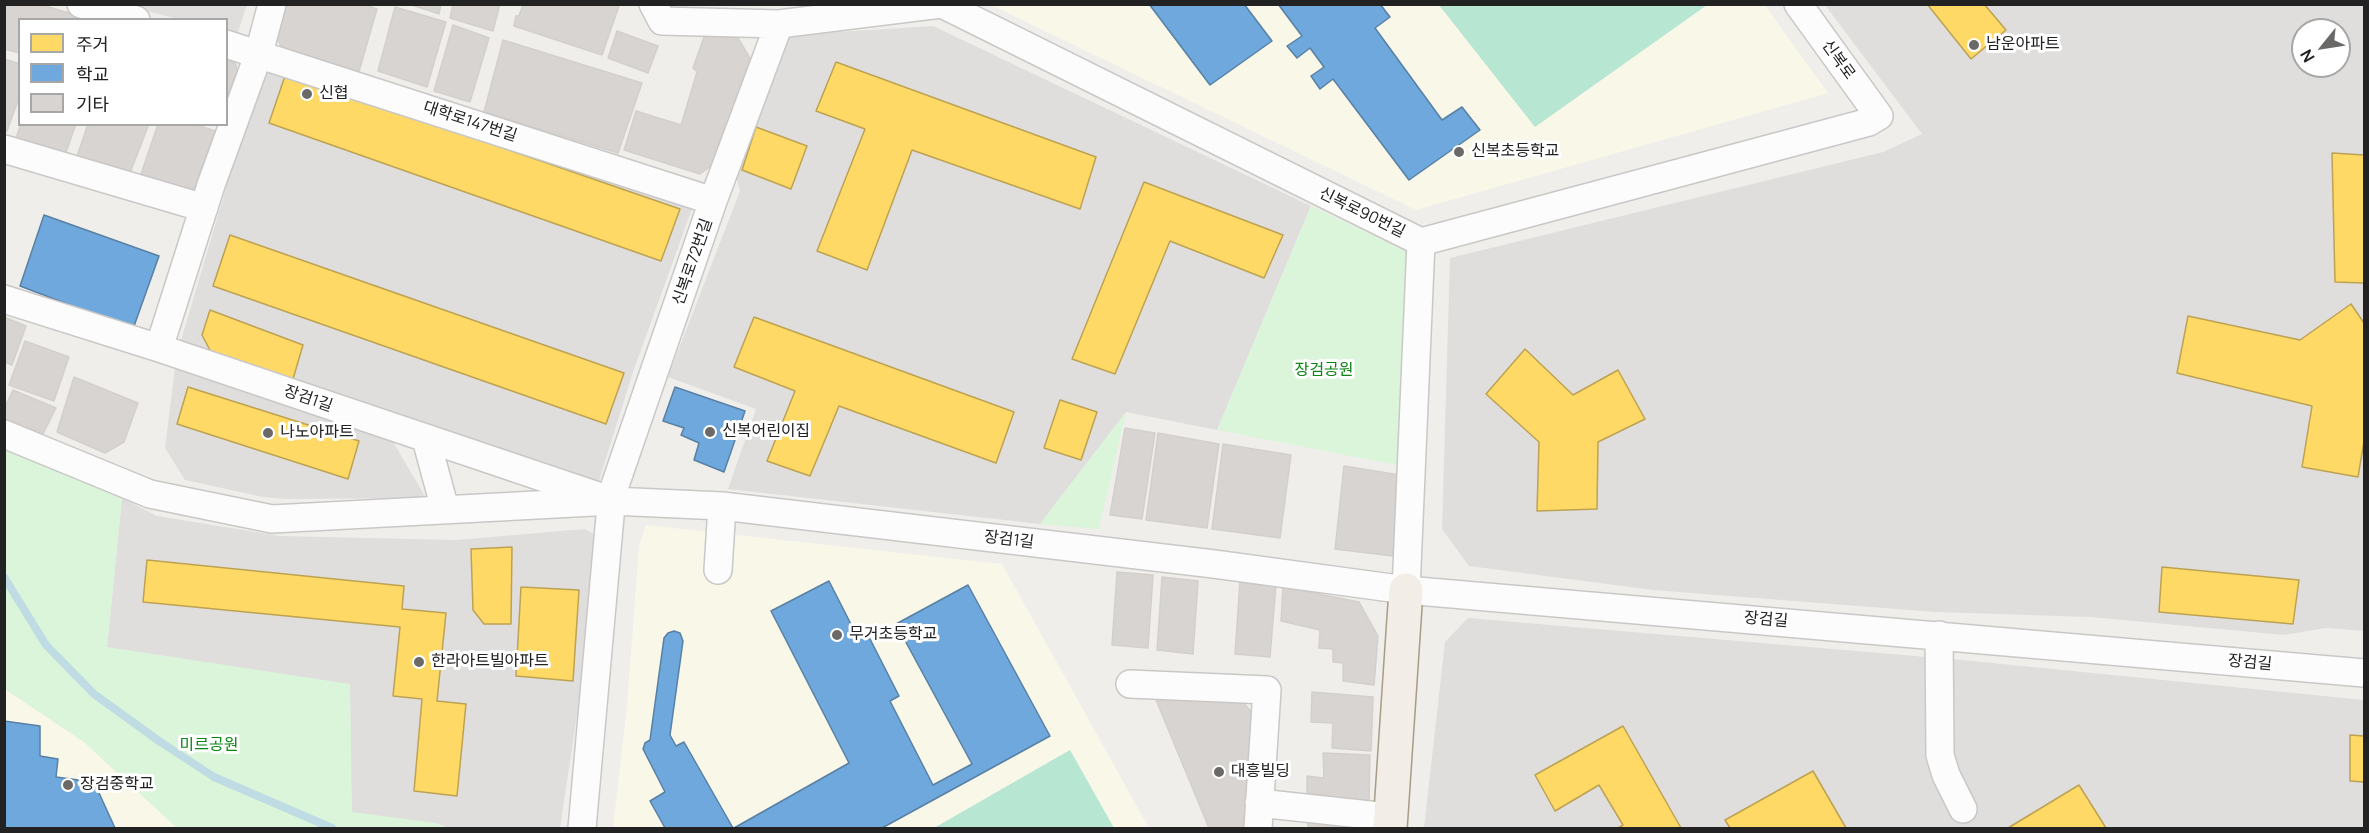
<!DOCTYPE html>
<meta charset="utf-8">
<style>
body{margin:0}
#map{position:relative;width:2369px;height:833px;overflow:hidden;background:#f0eeeb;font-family:Manrope,"Noto Sans KR",sans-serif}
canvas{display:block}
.frame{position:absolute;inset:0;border:6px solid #222;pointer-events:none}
.legend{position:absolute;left:18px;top:18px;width:210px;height:108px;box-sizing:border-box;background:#fff;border:2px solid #a7a7a7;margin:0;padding:8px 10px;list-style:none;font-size:18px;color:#222}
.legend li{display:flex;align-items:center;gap:12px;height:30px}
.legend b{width:30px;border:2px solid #a7a7a7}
.north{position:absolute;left:2291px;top:18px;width:60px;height:60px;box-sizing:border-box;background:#fff;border:2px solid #a7a7a7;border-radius:50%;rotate:240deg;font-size:16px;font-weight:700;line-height:24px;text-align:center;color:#222}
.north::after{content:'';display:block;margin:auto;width:21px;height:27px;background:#6a6968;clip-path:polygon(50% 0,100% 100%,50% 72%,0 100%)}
</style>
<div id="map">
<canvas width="2369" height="833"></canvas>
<div class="frame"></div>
<ul class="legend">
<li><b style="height:16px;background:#ffd966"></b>주거</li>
<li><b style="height:16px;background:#6fa8dc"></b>학교</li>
<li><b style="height:16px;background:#d7d4d2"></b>기타</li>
</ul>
<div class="north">N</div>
</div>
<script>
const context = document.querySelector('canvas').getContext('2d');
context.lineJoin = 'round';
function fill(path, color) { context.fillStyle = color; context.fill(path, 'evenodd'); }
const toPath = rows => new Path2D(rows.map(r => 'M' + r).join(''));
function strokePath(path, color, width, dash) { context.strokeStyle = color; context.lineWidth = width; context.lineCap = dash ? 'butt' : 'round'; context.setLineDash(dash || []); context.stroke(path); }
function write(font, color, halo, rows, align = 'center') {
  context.font = font + ' Manrope,"Noto Sans KR",sans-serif'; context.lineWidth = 6; context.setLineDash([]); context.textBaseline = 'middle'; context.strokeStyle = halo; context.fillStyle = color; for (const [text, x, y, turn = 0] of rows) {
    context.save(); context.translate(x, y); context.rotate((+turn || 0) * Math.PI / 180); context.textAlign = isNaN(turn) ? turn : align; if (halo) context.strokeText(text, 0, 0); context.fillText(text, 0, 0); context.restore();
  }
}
const residential = toPath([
 [122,5,247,5,237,35,227,33,226,20,178,19],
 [1825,5,2364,5,2364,631,2326,628,2284,635,2090,617,1935,612,1653,590,1469,566,1442,529,1450,258,1883,152,1922,134],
 [2303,30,2339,30,2339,66,2303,66],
 [933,26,1311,206,1217,430,1126,412,1040,524,728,489,756,409,668,377,740,191,735,173,758,110,790,35],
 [268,66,692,209,633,372,598,484,179,347,261,70],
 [175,368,392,440,426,498,287,499,263,497,185,480,165,448],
 [122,498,157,516,280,536,456,540,585,529,595,535,580,695,560,828,449,828,435,823,352,813,107,647],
 [1468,618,1962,660,2364,700,2364,828,1424,828,1445,642]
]);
const education = toPath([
 [991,5,1765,5,1828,93,1416,210],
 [646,525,1002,564,1149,828,613,828,627,705,639,546],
 [4,689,84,742,177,828,5,828]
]);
const park = toPath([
 [1311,206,1406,251,1397,465,1217,430],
 [1126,412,1099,529,1040,524],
 [4,434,112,477,122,498,107,647,350,684,352,812,435,823,449,828,177,828,84,742,5,689]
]);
const pitch = toPath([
 [1439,5,1707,5,1535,127],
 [1070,750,1114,828,934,828]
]);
const homes = toPath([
 [1927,4,1984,4,2006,30,1971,59,1927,4],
 [836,62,1096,157,1080,209,912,150,867,270,817,251,865,129,816,111,836,62],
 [286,73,680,209,661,261,269,123,286,73],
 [756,127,807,146,791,189,742,170,756,127],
 [2332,153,2364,155,2364,283,2335,282,2332,153],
 [1144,182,1283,235,1264,278,1170,241,1115,374,1072,359,1144,182],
 [230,235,624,373,606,424,213,286,230,235],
 [2351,304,2364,323,2364,441,2358,477,2302,467,2312,406,2177,373,2188,316,2300,340,2351,304],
 [210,310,303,345,293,379,212,354,202,335,210,310],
 [754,317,1014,412,996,463,839,406,810,476,767,461,795,391,734,367,754,317],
 [1525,349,1573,395,1618,370,1645,419,1598,442,1597,509,1537,511,1539,442,1486,394,1525,349],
 [188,387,359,441,348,479,177,424,188,387],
 [1060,400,1097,412,1081,460,1044,448,1060,400],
 [512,547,511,624,484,624,473,610,471,549,512,547],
 [147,560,404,586,402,609,446,613,437,701,466,704,457,796,414,791,422,699,393,696,400,627,143,602,147,560],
 [2162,567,2299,580,2293,624,2159,612,2162,567],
 [521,587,579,590,573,681,516,676,521,587],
 [1623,726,1681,828,1618,828,1623,825,1599,785,1555,811,1535,775,1623,726],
 [2350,735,2364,736,2364,782,2350,781,2350,735],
 [1813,771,1846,828,1730,828,1725,820,1813,771],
 [2079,785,2106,828,2008,828,2079,785]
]);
const schools = toPath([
 [1149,4,1244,4,1272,41,1210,85,1149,4],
 [1278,4,1380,4,1390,17,1375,28,1442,120,1462,107,1480,130,1409,180,1333,79,1320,89,1311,76,1324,67,1310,48,1297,58,1287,46,1302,36,1278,4],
 [44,215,159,256,133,329,20,286,44,215],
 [675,387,745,411,724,472,694,460,699,443,681,435,684,428,663,421,675,387],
 [829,581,858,638,867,633,899,696,890,701,933,785,972,764,896,624,968,585,1050,736,882,828,734,828,849,763,771,611,829,581],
 [674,631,680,633,683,641,670,735,676,746,684,742,733,828,665,828,650,801,665,792,643,749,645,743,650,740,664,638,668,633,674,631],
 [4,721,40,726,40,756,58,759,56,777,94,782,115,828,4,828,4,721]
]);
const stream = toPath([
 [4,577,46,645,94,694,159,741,214,777,332,828]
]);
const building = toPath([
 [4,4,39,4,92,20,20,20,20,53,4,49,4,4],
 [286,4,362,4,377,9,358,75,344,72,346,67,284,50,277,39,286,4],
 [409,4,441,4,439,14,409,4],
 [453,4,500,4,493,31,450,18,453,4],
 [523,4,614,4,619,6,602,55,514,26,516,16,519,16,523,4],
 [395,7,446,22,427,87,378,71,395,7],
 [453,25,489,38,470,102,434,91,453,25],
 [617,31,658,46,648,73,608,58,617,31],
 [705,34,738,38,751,60,715,163,700,174,624,150,636,111,681,125,697,72,693,68,705,34],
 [503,40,642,83,618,153,484,112,503,40],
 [4,59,20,64,20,95,7,131,4,130,4,59],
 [226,60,235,63,240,77,226,114,226,60],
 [21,124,76,124,65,155,16,138,21,124],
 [88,124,149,124,128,178,76,159,88,124],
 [158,124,194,124,221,133,202,185,177,194,139,180,158,124],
 [4,317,26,326,12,365,4,362,4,317],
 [25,341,69,357,54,401,9,385,25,341],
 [74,377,138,403,124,442,105,453,57,432,74,377],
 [13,390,56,408,42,436,4,419,4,409,13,390],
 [1125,428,1155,433,1142,519,1110,515,1125,428],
 [1158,433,1219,444,1207,528,1146,520,1158,433],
 [1223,444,1291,455,1280,538,1212,529,1223,444],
 [1344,466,1400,475,1393,556,1335,549,1344,466],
 [1117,572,1153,575,1148,648,1112,645,1117,572],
 [1162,577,1198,581,1193,654,1157,650,1162,577],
 [1240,581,1276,584,1270,657,1235,654,1240,581],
 [1283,587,1359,602,1378,636,1374,685,1343,681,1343,663,1333,662,1333,649,1319,648,1320,630,1281,621,1283,587],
 [1312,692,1373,697,1371,751,1332,748,1333,723,1311,722,1312,692],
 [1154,695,1241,700,1255,716,1250,828,1209,828,1154,695],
 [1323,753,1370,755,1369,800,1353,809,1307,804,1307,776,1324,778,1323,753],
 [1308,817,1343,819,1353,828,1308,828,1308,817]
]);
const minor = toPath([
 [81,4,136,20],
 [653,4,662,21,779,24],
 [942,4,1421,242,1869,122,1879,116,1798,4],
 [226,44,713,201],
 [4,149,204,208],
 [4,299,159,348,595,495],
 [159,348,211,185,259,53,272,4],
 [4,434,150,494,272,519,612,501,722,506,1214,564,1406,590,2364,673],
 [426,439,445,509],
 [718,570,722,506],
 [1406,590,1421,242],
 [1939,635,1940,755,1946,775,1963,809],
 [1130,684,1267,690,1258,828],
 [1259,803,1379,816],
 [582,828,612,494,713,201,779,24,941,4]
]);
const major = toPath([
 [1390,828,1406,590]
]);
const markers = [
 [1974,45,6,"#6a6968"],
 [307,94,6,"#6a6968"],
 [1459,152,6,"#6a6968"],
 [710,432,6,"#6a6968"],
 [268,433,6,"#6a6968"],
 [837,635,6,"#6a6968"],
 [419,662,6,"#6a6968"],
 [1219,772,6,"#6a6968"],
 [68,785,6,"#6a6968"]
];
const poiNames = [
 ["남운아파트",1986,45],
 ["신협",319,94],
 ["신복초등학교",1471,152],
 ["신복어린이집",722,432],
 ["나노아파트",280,433],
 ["무거초등학교",849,635],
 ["한라아트빌아파트",431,662],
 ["대흥빌딩",1231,772],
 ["장검중학교",80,785]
];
const streetNames = [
 ["신복로",1838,60,54],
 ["대학로147번길",470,122,18],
 ["신복로90번길",1362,213,26],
 ["신복로72번길",693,262,-71],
 ["장검1길",308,399,19],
 ["장검1길",1009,540,7],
 ["장검길",1766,620,5],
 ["장검길",2250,663,5]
];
const parkNames = [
 ["장검공원",1324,371],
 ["미르공원",209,746]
];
fill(residential, '#dfdedc');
fill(education, '#f8f7e8');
fill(park, '#daf5da');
fill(pitch, '#b7e6d2');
fill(homes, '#ffd966');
strokePath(homes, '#bda252', 1.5);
fill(schools, '#6fa8dc');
strokePath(schools, '#5880a4', 1.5);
strokePath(stream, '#bfdbe3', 8);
fill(building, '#d7d4d2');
strokePath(building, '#d3d0cc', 1.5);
strokePath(minor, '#c9c8c7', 30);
strokePath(major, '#a79c86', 36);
strokePath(minor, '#fdfcfc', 27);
strokePath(major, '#f3ede7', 33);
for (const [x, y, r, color] of markers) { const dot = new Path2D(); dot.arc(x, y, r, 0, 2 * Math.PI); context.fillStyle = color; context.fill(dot); strokePath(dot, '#fff', 2); }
write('16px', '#222', '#fff', poiNames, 'left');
write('16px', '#222', '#fff', streetNames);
write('16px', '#0c8416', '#fff', parkNames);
</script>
